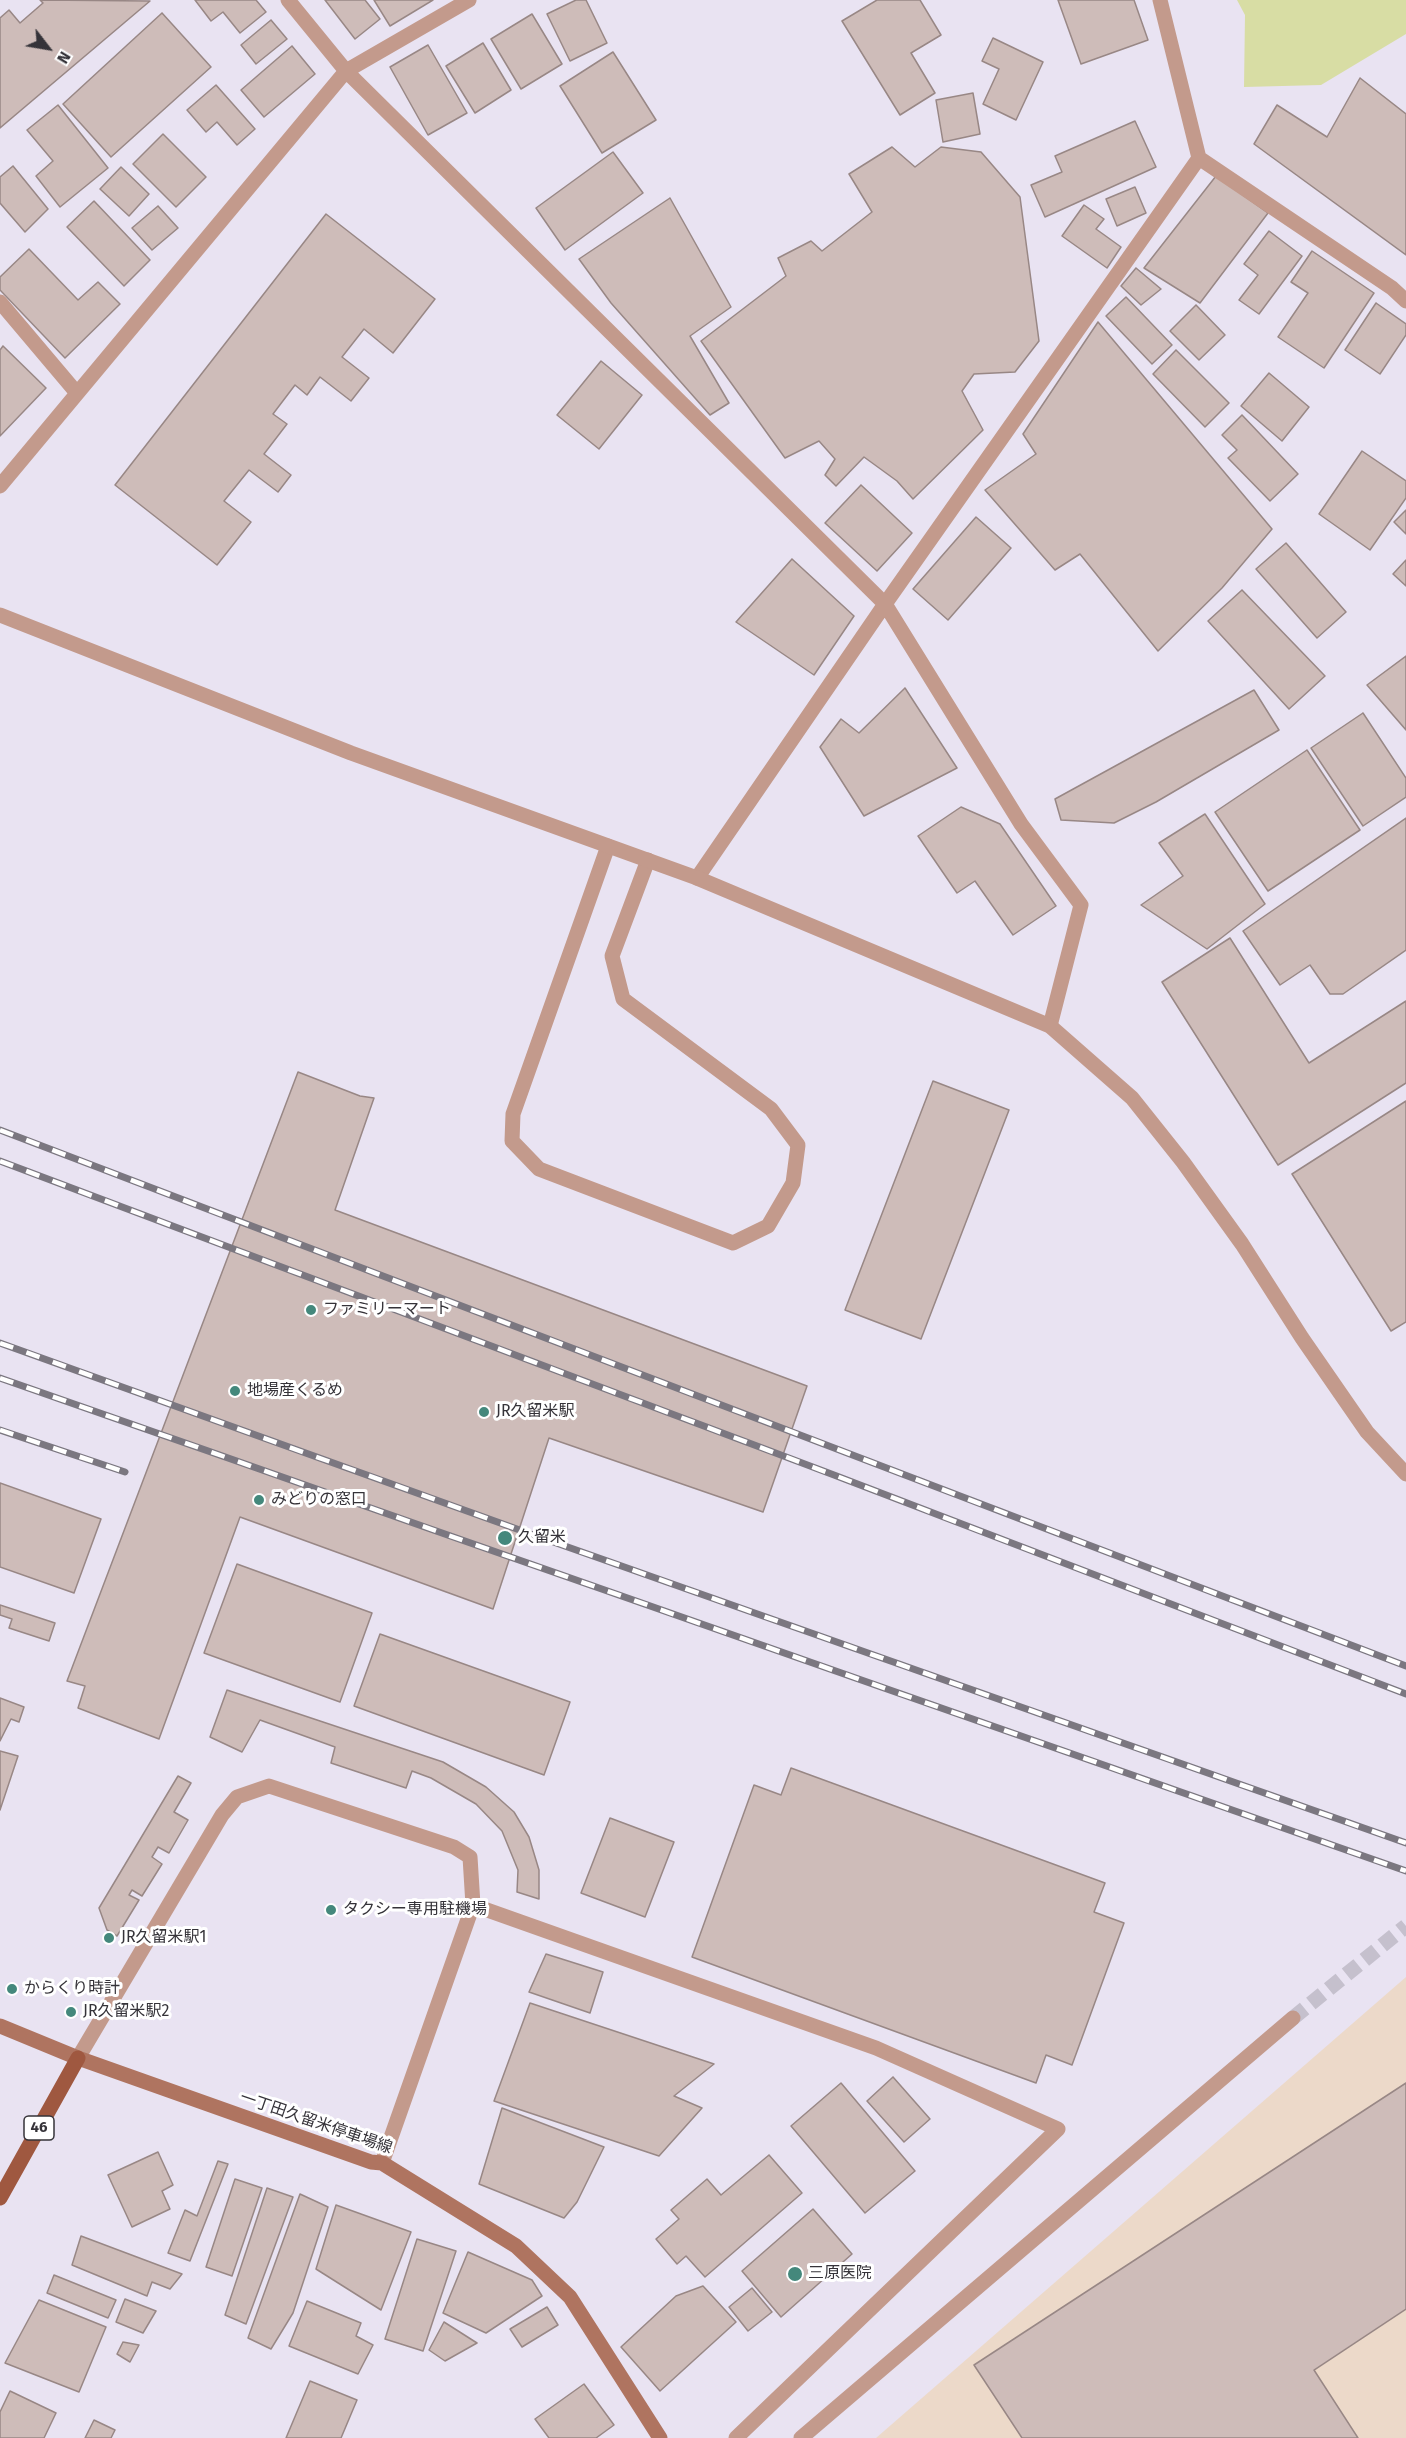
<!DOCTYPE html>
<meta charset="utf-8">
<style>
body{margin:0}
#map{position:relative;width:1406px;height:2438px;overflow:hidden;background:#e9e3f2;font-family:"Fira Sans",sans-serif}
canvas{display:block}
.north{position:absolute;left:18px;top:18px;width:60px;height:60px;-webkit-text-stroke:4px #fff;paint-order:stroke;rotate:121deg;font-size:16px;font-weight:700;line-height:24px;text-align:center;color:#353339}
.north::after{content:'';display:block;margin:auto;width:21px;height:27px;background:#353339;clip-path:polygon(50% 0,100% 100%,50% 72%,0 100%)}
</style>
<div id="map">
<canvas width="1406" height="2438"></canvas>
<div class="north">N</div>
</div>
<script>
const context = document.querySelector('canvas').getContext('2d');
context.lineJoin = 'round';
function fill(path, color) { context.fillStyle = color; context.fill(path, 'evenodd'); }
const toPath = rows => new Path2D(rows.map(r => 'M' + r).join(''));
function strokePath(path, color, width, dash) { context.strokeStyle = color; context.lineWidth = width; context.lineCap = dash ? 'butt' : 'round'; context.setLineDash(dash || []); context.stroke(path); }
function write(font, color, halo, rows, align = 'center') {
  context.font = font + ' "Fira Sans","Noto Sans JP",sans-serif'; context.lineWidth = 6; context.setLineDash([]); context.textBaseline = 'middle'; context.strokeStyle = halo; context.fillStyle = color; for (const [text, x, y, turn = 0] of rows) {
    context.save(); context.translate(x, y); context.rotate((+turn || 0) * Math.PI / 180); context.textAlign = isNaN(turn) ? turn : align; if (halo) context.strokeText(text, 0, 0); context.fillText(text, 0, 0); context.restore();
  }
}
const industrial = toPath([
 [1406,1977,1406,2438,876,2438]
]);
const green = toPath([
 [1237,0,1406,0,1406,34,1321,85,1244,87,1245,15]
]);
const building = toPath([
 [40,0,150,1,0,128,0,18,9,10,20,23,43,3,40,0],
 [195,0,256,0,266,12,240,33,223,12,211,21,195,0],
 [325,0,365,0,380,19,355,39,325,0],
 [374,0,433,0,390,26,374,0],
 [576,0,586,0,607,43,570,61,547,14,576,0],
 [877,0,920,0,941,35,911,53,935,93,900,115,842,21,877,0],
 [1058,0,1134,0,1148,40,1081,64,1058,0],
 [162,13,211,67,111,157,63,104,162,13],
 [532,14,562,64,521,89,491,39,532,14],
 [271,20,287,39,256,64,241,45,271,20],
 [993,38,1043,62,1016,120,983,104,999,69,982,61,993,38],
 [483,43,511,90,475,113,446,66,483,43],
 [428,45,467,113,428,135,390,67,428,45],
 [292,46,315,74,264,117,241,90,292,46],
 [613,52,656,120,602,153,560,86,613,52],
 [1360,78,1406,114,1406,255,1254,144,1277,105,1327,137,1360,78],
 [216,85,255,129,237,145,217,122,206,132,187,110,216,85],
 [973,93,980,134,943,142,936,100,973,93],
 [58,105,108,168,60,207,36,176,53,161,27,130,58,105],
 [1135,121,1156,167,1045,217,1031,185,1062,172,1055,156,1135,121],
 [163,134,206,177,176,207,133,164,163,134],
 [892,147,915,167,941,147,981,152,1020,197,1039,341,1015,372,974,374,962,391,983,430,913,499,897,481,864,457,836,486,825,475,835,459,819,441,785,458,701,341,786,276,778,258,811,241,822,251,872,212,849,174,892,147],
 [613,152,643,193,565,250,536,208,613,152],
 [13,166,48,209,25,232,0,203,0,177,13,166],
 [121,167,149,194,129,216,100,189,121,167],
 [1216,176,1268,213,1200,303,1144,268,1216,176],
 [1135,187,1146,213,1117,226,1106,199,1135,187],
 [670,198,731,307,690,336,729,403,710,415,611,303,579,259,670,198],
 [94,201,150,260,124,286,67,227,94,201],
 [1084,205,1104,219,1096,229,1121,247,1107,268,1062,236,1084,205],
 [158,206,178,228,152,250,132,228,158,206],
 [326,214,435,299,393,353,364,329,342,357,369,378,351,401,320,377,307,395,295,385,273,414,287,424,264,454,291,475,278,492,249,470,224,501,251,522,217,565,115,485,326,214],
 [1269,231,1302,256,1259,314,1239,300,1258,275,1244,264,1269,231],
 [29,249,78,300,98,282,120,304,65,358,0,290,0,277,29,249],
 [1312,251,1374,293,1324,368,1278,337,1308,293,1291,282,1312,251],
 [1136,268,1161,289,1141,305,1121,286,1136,268],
 [1126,297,1172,345,1152,364,1106,316,1126,297],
 [1376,303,1406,324,1406,335,1380,374,1345,350,1376,303],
 [1196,305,1225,335,1199,360,1170,331,1196,305],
 [1098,322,1272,529,1222,588,1158,651,1080,554,1055,570,985,490,1036,454,1023,434,1098,322],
 [3,346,46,388,0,436,0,350,3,346],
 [1176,350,1229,403,1205,427,1153,374,1176,350],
 [601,361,642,395,599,449,557,415,601,361],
 [1269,373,1309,407,1282,441,1241,406,1269,373],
 [1242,415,1298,474,1270,501,1228,458,1237,450,1222,435,1242,415],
 [1362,451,1406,481,1406,498,1370,550,1319,514,1362,451],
 [861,485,912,533,877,571,825,523,861,485],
 [1406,510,1406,534,1394,522,1406,510],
 [976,517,1011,548,948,620,913,589,976,517],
 [1286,543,1346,612,1317,638,1256,569,1286,543],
 [792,559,854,616,814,675,736,622,792,559],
 [1406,560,1406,586,1393,574,1406,560],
 [1242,590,1325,676,1289,709,1208,621,1242,590],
 [1406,656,1406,730,1367,685,1406,656],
 [905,688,957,768,864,816,820,747,841,719,859,733,905,688],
 [1254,690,1279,730,1156,802,1114,823,1061,820,1055,799,1254,690],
 [1363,713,1406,778,1406,797,1363,826,1311,748,1363,713],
 [1307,750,1360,830,1268,891,1215,812,1307,750],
 [961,807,1000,824,1056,906,1013,935,975,881,957,893,918,836,961,807],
 [1205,814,1265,904,1207,949,1141,905,1183,876,1159,843,1205,814],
 [1406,818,1406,950,1343,994,1330,994,1310,965,1280,985,1243,931,1406,818],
 [1230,938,1309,1063,1406,1001,1406,1083,1278,1165,1162,982,1230,938],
 [298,1072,360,1096,374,1098,335,1210,807,1386,763,1512,549,1438,493,1609,240,1517,159,1739,78,1708,85,1686,67,1681,298,1072],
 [933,1081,1009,1110,921,1339,845,1310,933,1081],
 [1406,1101,1406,1322,1391,1331,1292,1174,1406,1101],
 [0,1483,101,1519,74,1593,0,1567,0,1483],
 [237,1564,372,1613,340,1702,204,1653,237,1564],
 [0,1605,55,1623,49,1641,9,1628,12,1619,0,1615,0,1605],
 [380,1634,570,1702,544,1775,354,1706,380,1634],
 [227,1690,443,1762,486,1787,514,1812,529,1837,539,1870,539,1899,517,1892,518,1870,502,1831,476,1804,431,1778,412,1771,406,1788,331,1763,335,1747,260,1720,242,1752,210,1737,227,1690],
 [0,1698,24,1707,19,1722,11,1719,0,1741,0,1698],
 [0,1751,18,1756,0,1810,0,1751],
 [791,1768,1105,1883,1094,1912,1124,1923,1072,2065,1046,2055,1036,2083,692,1957,754,1785,781,1795,791,1768],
 [178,1776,191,1783,174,1812,188,1820,169,1853,158,1847,152,1857,162,1864,142,1896,132,1890,129,1895,139,1900,117,1936,107,1930,99,1908,178,1776],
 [610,1818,674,1842,645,1917,581,1893,610,1818],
 [546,1954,603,1972,590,2013,529,1992,546,1954],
 [530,2003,714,2064,674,2096,702,2108,659,2156,494,2101,530,2003],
 [893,2077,930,2119,904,2142,867,2101,893,2077],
 [841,2083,915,2171,865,2213,791,2126,841,2083],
 [1406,2083,1406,2309,1314,2370,1358,2438,1022,2438,974,2365,1406,2083],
 [502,2108,604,2147,577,2202,564,2218,479,2184,502,2108],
 [158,2152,173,2185,162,2191,170,2209,132,2227,108,2175,158,2152],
 [769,2155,802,2193,705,2277,686,2256,677,2264,656,2239,679,2219,671,2210,707,2179,721,2195,769,2155],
 [218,2161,228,2164,190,2261,168,2253,185,2210,197,2216,218,2161],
 [235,2179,262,2188,232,2276,206,2267,235,2179],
 [267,2188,293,2197,246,2324,225,2315,267,2188],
 [300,2194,328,2207,293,2313,271,2349,248,2338,300,2194],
 [336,2205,411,2232,381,2310,316,2269,336,2205],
 [813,2209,852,2254,781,2317,742,2271,813,2209],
 [81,2236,182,2274,170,2289,152,2282,147,2296,72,2265,81,2236],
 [417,2239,456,2251,423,2351,385,2339,417,2239],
 [468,2252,532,2280,542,2296,486,2333,443,2313,468,2252],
 [54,2275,116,2300,108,2318,47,2293,54,2275],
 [703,2286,736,2322,660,2391,621,2347,676,2296,703,2286],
 [752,2288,772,2312,748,2331,729,2307,752,2288],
 [125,2299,156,2311,143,2333,116,2322,125,2299],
 [39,2300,106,2327,79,2392,5,2363,39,2300],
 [307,2301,361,2323,356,2336,373,2345,358,2374,289,2346,307,2301],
 [547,2307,558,2325,522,2347,510,2329,547,2307],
 [444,2322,477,2343,445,2361,429,2350,444,2322],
 [123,2342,139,2345,130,2362,117,2354,123,2342],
 [310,2381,357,2400,341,2438,286,2438,310,2381],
 [584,2384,614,2425,596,2438,549,2438,535,2419,584,2384],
 [10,2391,56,2413,44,2438,0,2438,0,2412,10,2391],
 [94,2420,115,2430,111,2438,85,2438,94,2420]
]);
const tertiaryTunnel = toPath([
 [1293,2018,1406,1926]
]);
const service = toPath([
 [608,846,513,1114,512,1141,539,1169,733,1243,768,1226,793,1183,798,1145,771,1109,623,999,612,956,648,860]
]);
const minor = toPath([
 [288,0,346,71,885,604,1021,824,1081,905,1050,1026],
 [1160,0,1199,158,1392,288,1406,301],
 [0,302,76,392],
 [0,486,346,71,469,0],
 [697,878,885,604,1199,158],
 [473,1905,876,2048,1058,2129,736,2438],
 [78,2058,222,1815,237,1797,269,1786,454,1847,470,1857,473,1905,382,2163]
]);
const tertiary = toPath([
 [0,615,351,753,697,878,1050,1026,1132,1098,1183,1162,1242,1244,1302,1338,1367,1432,1406,1474],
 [801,2438,1293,2018]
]);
const secondary = toPath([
 [0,2026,78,2058,371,2162,382,2163,516,2246,570,2297,660,2438]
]);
const primary = toPath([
 [0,2198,78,2058]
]);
const rail = toPath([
 [0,1130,1406,1666],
 [0,1161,834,1475,1406,1694],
 [0,1343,528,1533,1406,1843],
 [0,1378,1406,1871],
 [0,1430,125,1472]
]);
const markers = [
 [311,1310,6,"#44887c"],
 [235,1391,6,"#44887c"],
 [484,1412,6,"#44887c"],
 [259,1500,6,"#44887c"],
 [505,1538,8,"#44887c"],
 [331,1910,6,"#44887c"],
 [109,1938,6,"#44887c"],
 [12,1989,6,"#44887c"],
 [71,2012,6,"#44887c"],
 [795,2274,8,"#44887c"]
];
const shields = [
 [39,2128,30]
];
const shieldNames = [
 ["46",39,2128]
];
const poiNames = [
 ["ファミリーマート",323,1310],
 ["地場産くるめ",247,1391],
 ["JR久留米駅",496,1412],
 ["みどりの窓口",271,1500],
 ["久留米",518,1538],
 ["タクシー専用駐機場",343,1910],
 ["JR久留米駅1",121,1938],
 ["からくり時計",24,1989],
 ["JR久留米駅2",83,2012],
 ["三原医院",808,2274]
];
const streetNames = [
 ["一丁田久留米停車場線",316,2123,19]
];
fill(industrial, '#ecd9c9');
fill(green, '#d8dda4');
fill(building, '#cebcb9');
strokePath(building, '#988785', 1.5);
strokePath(tertiaryTunnel, '#c5c0cd', 15, [15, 8]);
strokePath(service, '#c39a8c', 15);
strokePath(minor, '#c39a8c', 15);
strokePath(tertiary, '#c39a8c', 15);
strokePath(secondary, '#af7460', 15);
strokePath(primary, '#9f5840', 15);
strokePath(rail, '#7b7780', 7);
strokePath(rail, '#fff', 4.5, [14]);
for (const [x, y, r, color] of markers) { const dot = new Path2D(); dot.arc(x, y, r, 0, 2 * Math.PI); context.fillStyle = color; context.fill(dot); strokePath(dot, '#fff', 2); }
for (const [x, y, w] of shields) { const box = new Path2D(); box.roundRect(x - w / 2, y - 12, w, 24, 4.5); context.fillStyle = '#fff'; context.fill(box); strokePath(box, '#353339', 1.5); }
write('bold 15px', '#353339', null, shieldNames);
write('16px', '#353339', '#fff', poiNames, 'left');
write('16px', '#353339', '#fff', streetNames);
</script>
